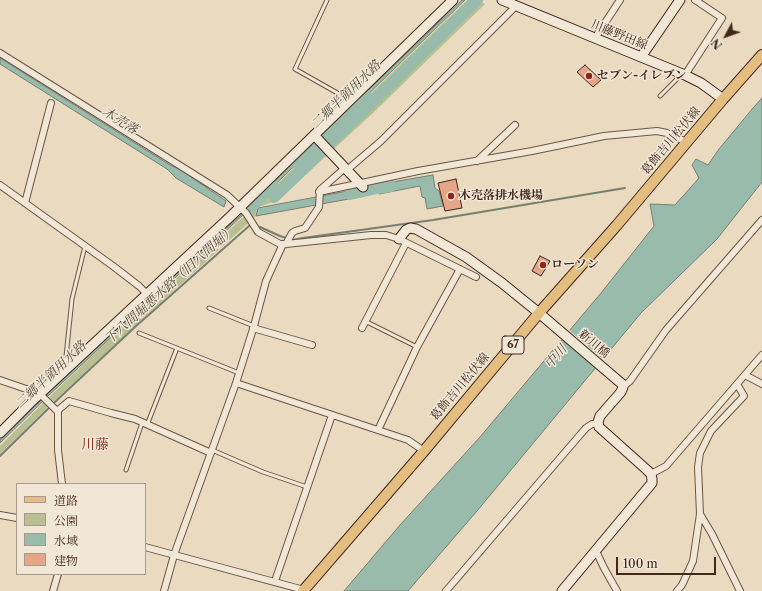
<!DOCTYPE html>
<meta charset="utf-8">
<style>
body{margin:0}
#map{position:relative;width:762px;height:591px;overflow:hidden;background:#e9dac0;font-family:"Libre Caslon Text","Noto Serif JP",serif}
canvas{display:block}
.legend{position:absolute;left:16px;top:483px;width:130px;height:92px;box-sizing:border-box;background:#f1e7d6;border:1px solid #ab9a8c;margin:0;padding:5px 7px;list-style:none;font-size:12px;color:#42271c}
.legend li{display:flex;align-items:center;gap:8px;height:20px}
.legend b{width:20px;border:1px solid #ab9a8c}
.north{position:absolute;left:706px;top:16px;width:40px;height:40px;-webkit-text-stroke:3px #f1e7d6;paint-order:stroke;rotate:229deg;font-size:11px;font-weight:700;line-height:16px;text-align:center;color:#42271c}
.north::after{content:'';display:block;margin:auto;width:14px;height:18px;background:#42271c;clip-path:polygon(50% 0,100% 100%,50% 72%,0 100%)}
.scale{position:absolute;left:616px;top:557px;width:100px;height:18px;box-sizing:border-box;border:2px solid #42271c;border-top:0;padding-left:5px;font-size:12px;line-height:14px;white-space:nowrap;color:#42271c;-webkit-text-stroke:3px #f1e7d6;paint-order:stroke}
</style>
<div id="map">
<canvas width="762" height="591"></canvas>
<ul class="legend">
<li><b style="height:5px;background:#e4bd80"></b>道路</li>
<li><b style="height:11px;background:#b9bf91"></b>公園</li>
<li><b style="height:11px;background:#99bbac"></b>水域</li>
<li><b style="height:11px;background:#e5a588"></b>建物</li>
</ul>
<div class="north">N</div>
<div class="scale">100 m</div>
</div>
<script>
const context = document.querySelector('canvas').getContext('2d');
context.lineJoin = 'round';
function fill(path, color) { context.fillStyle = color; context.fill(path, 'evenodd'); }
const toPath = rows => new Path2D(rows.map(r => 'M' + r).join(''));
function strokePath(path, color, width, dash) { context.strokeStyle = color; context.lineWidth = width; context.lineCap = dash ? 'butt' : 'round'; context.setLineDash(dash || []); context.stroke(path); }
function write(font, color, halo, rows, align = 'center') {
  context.font = font + ' "Libre Caslon Text","Noto Serif JP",serif'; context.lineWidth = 3; context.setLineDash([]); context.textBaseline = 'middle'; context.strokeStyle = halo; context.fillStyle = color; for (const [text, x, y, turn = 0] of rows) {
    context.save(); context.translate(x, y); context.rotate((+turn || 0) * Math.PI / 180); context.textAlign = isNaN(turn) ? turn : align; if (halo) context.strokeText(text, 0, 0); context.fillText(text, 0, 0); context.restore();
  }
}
const green = toPath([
 [467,0,478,0,485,4,373,113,277,201,258,207,255,217,246,225,134,327,53,402,0,454,0,446,48,398,127,323,240,220]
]);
const water = toPath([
 [462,0,465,0,355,107,353,105,462,0],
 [0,58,170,165,181,170,226,201,224,207,176,178,167,169,0,64,0,58],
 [762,98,762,182,717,239,641,313,477,511,408,591,344,591,400,525,480,437,601,293,654,226,650,204,675,205,699,178,692,165,696,159,708,165,719,149,753,108,762,98],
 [350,108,352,110,331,130,330,127,350,108],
 [306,149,309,152,262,197,260,196,306,149],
 [433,175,435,188,439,191,443,206,427,209,425,198,422,197,420,186,379,194,374,187,375,185,433,175],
 [358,189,365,196,256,216,258,208,358,189],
 [242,214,243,215,152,299,151,297,242,214],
 [148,300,149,302,48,396,47,394,69,373,148,300],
 [41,400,43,401,0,443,0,440,41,400]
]);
const pier = toPath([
 [568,329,604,360,598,368,562,337]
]);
const stream = toPath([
 [257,227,260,227,280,236,293,240,303,238,433,220,625,188],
 [0,456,56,401,135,327,249,226,253,226]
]);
const river = toPath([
 [330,143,477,0],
 [295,162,365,94],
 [350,194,377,188,391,186],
 [274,197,322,151],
 [248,210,272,185]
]);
const building = toPath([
 [585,65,601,80,593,87,577,72,585,65],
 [456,179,462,208,445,211,438,183,456,179],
 [540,256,550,261,541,276,532,271,540,256]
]);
const lane = toPath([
 [327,0,295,69,348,99],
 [660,96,677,79,679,73],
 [209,308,254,326],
 [365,321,417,347],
 [139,333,239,373],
 [65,366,72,299,85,246],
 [147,425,177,348],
 [212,450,263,472,307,487],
 [126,470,142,423]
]);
const street = toPath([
 [595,38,620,0],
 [0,53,227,195,246,213,258,232,280,244,286,244,371,235,386,235,399,239,476,277],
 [685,75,722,18,695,0],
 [477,161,515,125],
 [347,170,381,141,516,6],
 [0,185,113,266,139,286,147,294],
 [319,192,418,171,532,151,604,136,657,131,667,133,682,140,687,143],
 [25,203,51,103],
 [286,244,292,233,295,231,305,228,319,207,320,190,345,168],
 [253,328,312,345],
 [362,328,406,243],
 [745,375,762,384],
 [0,380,35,392,38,395],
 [236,383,408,440,424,451],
 [623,387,630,381,666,330,762,220],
 [40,394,57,411,69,401,111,413,135,419,211,453],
 [58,411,58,450,62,484],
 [378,430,417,347,460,269],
 [651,474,666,466,762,355],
 [700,514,712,534,740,591],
 [0,515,17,518],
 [145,547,304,590],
 [596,551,604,568,617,591],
 [275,581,332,415],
 [53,591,58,574],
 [164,591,174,555,236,383,254,326,266,281,283,244],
 [446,591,579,436,586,428,592,424,598,424],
 [677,591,682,585,693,561,700,514,698,467,700,453,711,431,744,396,737,384]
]);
const secondary = toPath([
 [502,0,685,75,701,83,723,99],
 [641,57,680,0],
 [314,135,363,187],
 [399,239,406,230,410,228,416,229,466,257,502,283,539,313,622,384,623,387,621,392,600,416,598,422,599,427,647,470,651,474,652,479,652,483,562,591],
 [0,433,30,403,232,215,453,0]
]);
const primary = toPath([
 [303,591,424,451,539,313,617,225,723,99,762,55]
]);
const markers = [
 [589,76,4,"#8f2418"],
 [451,196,4,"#8f2418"],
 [543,265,4,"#8f2418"]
];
const shields = [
 [513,345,22]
];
const shieldNames = [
 ["67",513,345]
];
const streetNames = [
 ["川藤野田線",619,35,22],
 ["葛飾吉川松伏線",671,141,-50],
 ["新川橋",594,344,40],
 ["葛飾吉川松伏線",460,387,-50]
];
const poiNames = [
 ["セブン-イレブン",597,76],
 ["木売落排水機場",459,196],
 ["ローソン",551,265]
];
const waterNames = [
 ["二郷半領用水路",346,95,-44],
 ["木売落",120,121,32],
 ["下八間堀悪水路（旧八間堀）",170,285,-42],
 ["中川",556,357,-49],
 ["二郷半領用水路",51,375,-43]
];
const quarterNames = [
 ["川藤",95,445]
];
fill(green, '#b9bf91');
fill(water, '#99bbac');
strokePath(water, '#768072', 1);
fill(pier, '#e9dac0');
strokePath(stream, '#768072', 2);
strokePath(river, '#99bbac', 12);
fill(building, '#e5a588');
strokePath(building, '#42271c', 1);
strokePath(lane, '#6c5445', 5);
strokePath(street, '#6c5445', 8);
strokePath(secondary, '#42271c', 11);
strokePath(primary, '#42271c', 12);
strokePath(lane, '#f1e7d6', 3);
strokePath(street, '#f1e7d6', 6);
strokePath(secondary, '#f1e7d6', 9);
strokePath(primary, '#e4bd80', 10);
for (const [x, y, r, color] of markers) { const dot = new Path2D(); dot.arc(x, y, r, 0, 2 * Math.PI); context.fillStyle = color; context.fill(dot); strokePath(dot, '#f1e7d6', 1.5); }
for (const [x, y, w] of shields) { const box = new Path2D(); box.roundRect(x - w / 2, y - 9, w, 18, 3); context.fillStyle = '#f1e7d6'; context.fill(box); strokePath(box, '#42271c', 1); }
write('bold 11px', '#42271c', null, shieldNames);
write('12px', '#42271c', '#f1e7d6', streetNames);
write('bold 12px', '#42271c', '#f1e7d6', poiNames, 'left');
write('italic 13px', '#584c40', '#f1e7d6', waterNames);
write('14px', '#7a1f14', '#f1e7d6', quarterNames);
</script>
